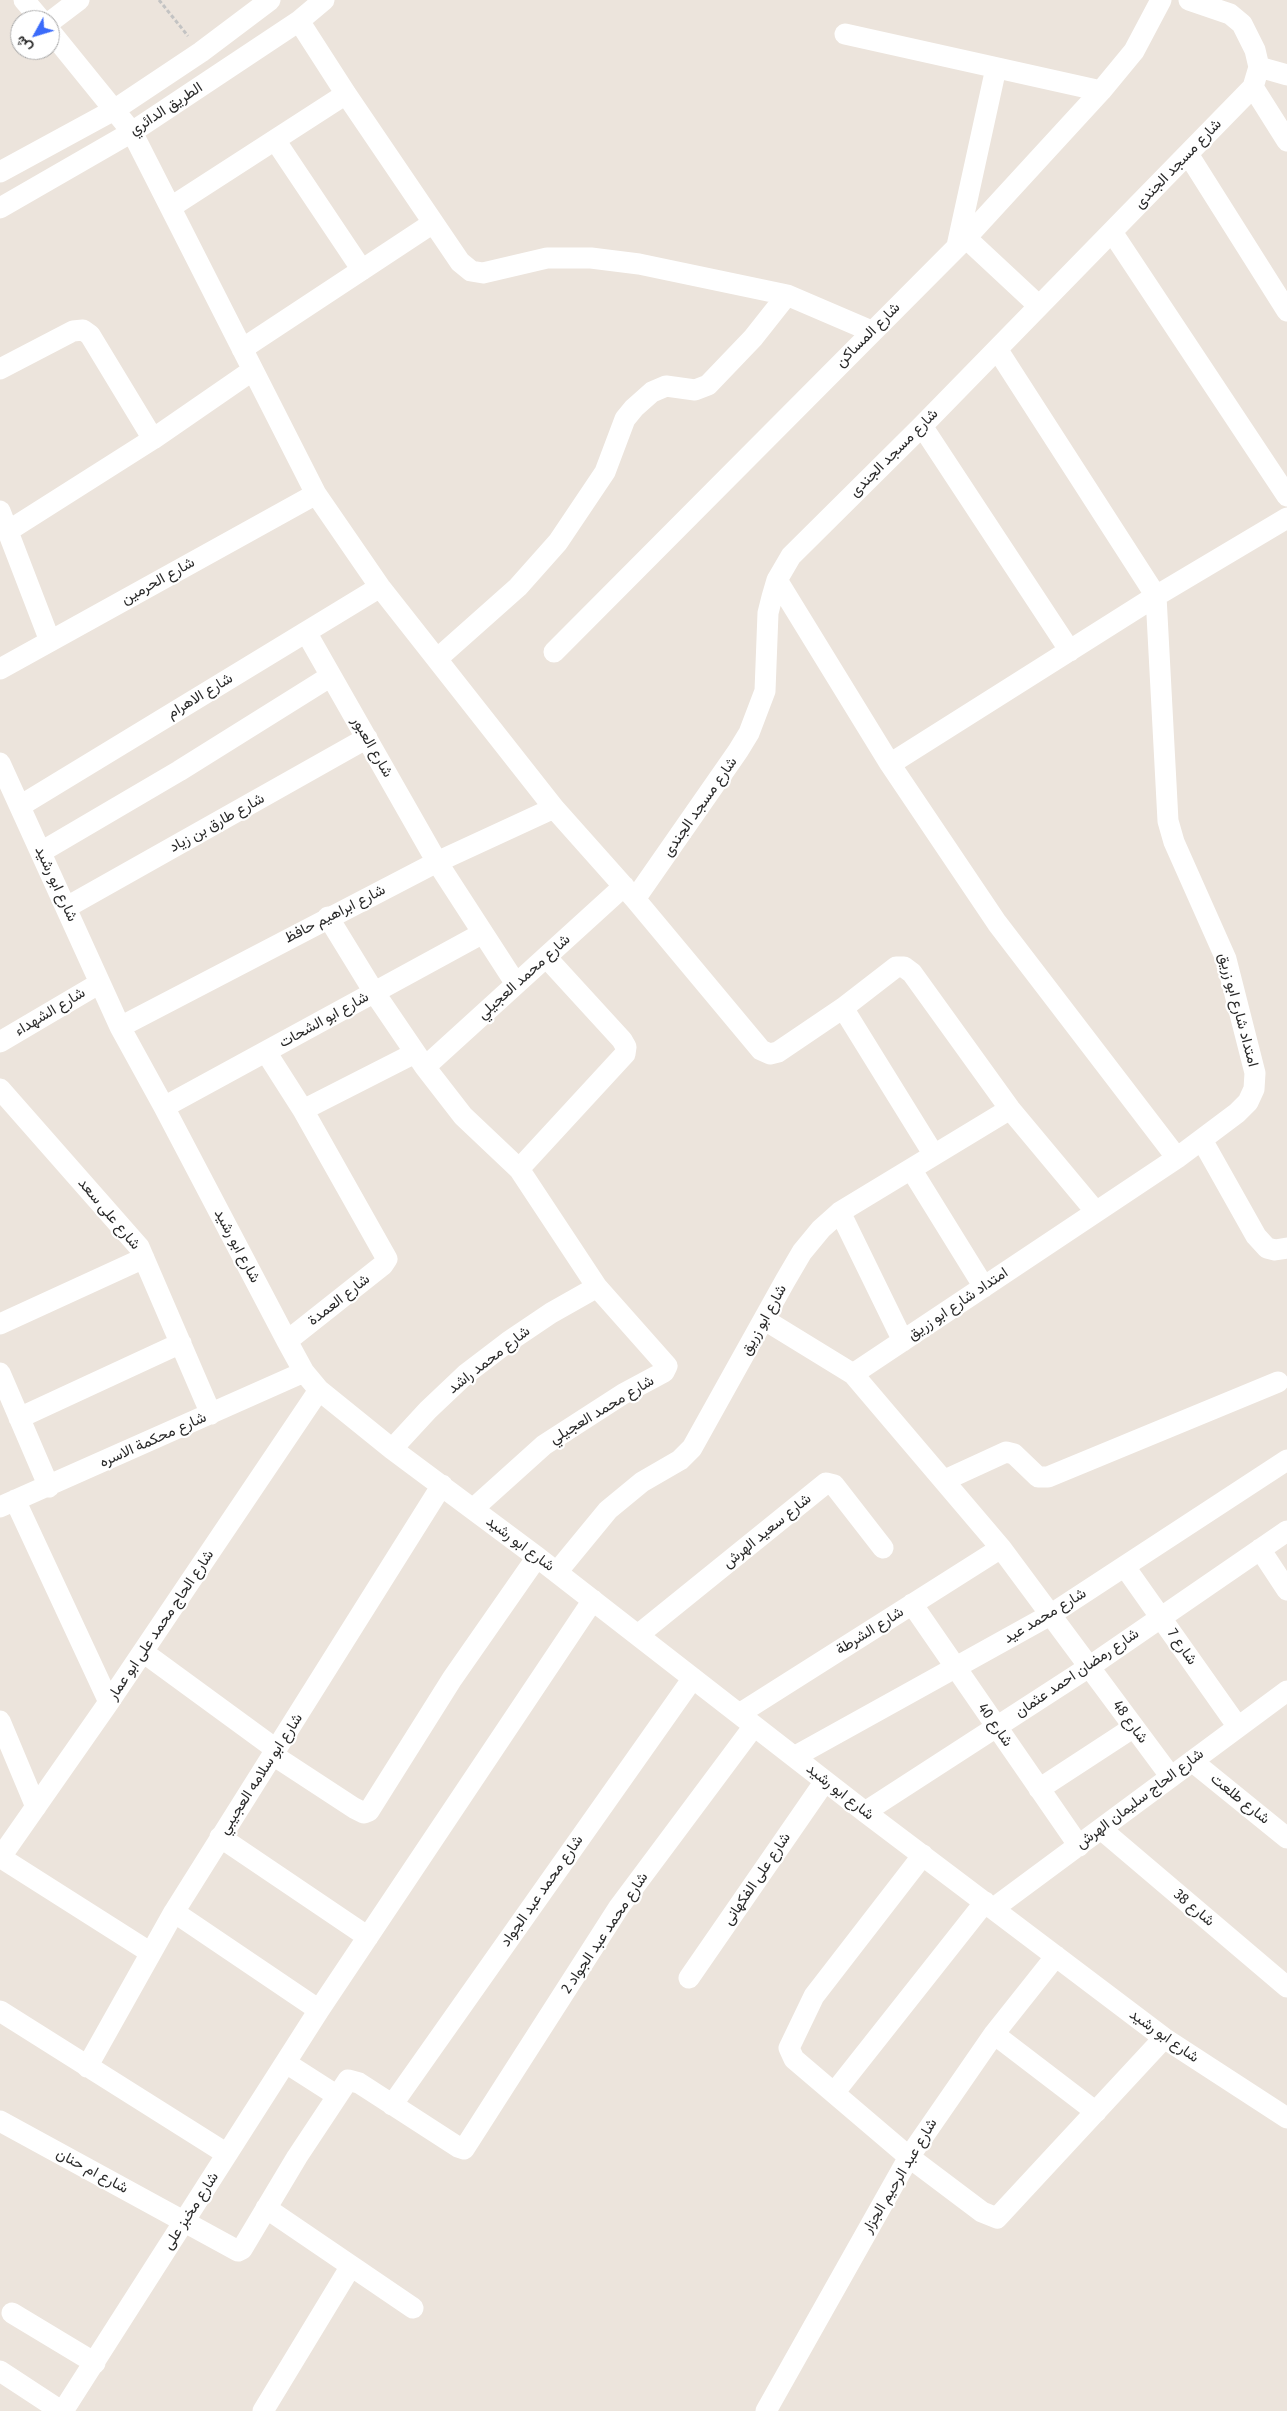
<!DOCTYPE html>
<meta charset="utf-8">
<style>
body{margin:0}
#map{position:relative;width:1287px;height:2411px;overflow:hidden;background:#ece4dc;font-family:"Fira Sans Condensed",Vazirmatn,sans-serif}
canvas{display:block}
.north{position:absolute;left:10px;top:10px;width:50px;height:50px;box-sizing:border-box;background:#fff;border:1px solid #aaa;border-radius:50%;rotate:231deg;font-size:14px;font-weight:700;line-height:20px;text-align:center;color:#2a2a2a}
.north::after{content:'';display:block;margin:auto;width:18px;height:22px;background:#3b6bfa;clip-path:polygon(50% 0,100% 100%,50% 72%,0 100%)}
</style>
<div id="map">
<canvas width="1287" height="2411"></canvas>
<div class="north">ش</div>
</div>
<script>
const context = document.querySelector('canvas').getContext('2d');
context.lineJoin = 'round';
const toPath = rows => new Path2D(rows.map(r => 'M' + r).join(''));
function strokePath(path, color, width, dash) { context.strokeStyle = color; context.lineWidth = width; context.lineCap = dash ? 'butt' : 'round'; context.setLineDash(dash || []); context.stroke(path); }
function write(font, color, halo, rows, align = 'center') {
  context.font = font + ' "Fira Sans Condensed",Vazirmatn,sans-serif'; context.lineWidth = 4.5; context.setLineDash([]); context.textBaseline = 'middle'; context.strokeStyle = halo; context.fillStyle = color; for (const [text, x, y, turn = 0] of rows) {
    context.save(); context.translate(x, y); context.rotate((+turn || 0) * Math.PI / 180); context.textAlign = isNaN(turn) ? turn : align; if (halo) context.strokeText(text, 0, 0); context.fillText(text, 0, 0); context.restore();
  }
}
const path = toPath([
 [159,0,188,36]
]);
const minor = toPath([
 [24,0,41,20],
 [299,21,346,94,460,262,471,271,483,273,547,258,591,258,639,264,787,295,871,331],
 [50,22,79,0],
 [50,31,132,132,316,494,380,587,554,808,635,899,761,1050,770,1054,778,1052,843,1008,896,967,904,967,912,973,1010,1109,1096,1212],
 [845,34,1101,91],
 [1259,67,1287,75],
 [1253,87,1287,141],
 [275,140,362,270],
 [1188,154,1287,311],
 [0,172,114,110,201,52,270,0],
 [171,207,346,94],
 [0,208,132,132,299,21,324,0],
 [1112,232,1287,496],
 [966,238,1039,306],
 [957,246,996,68],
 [242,349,433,223],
 [0,369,73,331,83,330,90,335,153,439,253,370],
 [922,426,1070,651],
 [0,511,50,641],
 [8,531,153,439],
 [777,580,890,764,997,923,1177,1158],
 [306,632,437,862,516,984],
 [554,652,966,238,1101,91,1134,51,1161,0],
 [437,659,518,587,558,542,605,472,625,419,634,408,652,392,666,386,695,390,708,385,753,338,787,295],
 [0,669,316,494],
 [0,763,120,1027,164,1107,287,1341,304,1372,319,1390,392,1449,537,1557,865,1812,1164,2038,1287,2118],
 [890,764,1156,596,1287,518],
 [20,806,380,587],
 [41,852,179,771,331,676],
 [635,899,738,751,749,733,765,691,768,613,772,597,777,580,791,556,922,426,1253,87,1259,67,1255,50,1242,24,1230,14,1189,0],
 [67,907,367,738],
 [328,917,374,992,425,1067,463,1116,519,1169,597,1287,667,1366,664,1372,623,1394,544,1445,474,1508],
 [843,1008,934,1155],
 [120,1027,437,862,554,808],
 [0,1042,100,983],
 [266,1052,303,1110,387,1259,383,1265,287,1341],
 [425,1067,624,886],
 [0,1089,139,1247,211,1414],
 [164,1107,483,933],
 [303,1110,415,1053],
 [1202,1140,1256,1236,1267,1248,1275,1250,1287,1248],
 [519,1169,625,1054,626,1047,622,1040,546,957],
 [911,1169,984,1287],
 [840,1212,903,1341],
 [765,1320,853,1374,1001,1548,1171,1777],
 [0,1324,144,1258],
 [0,1373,49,1487],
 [853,1374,1177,1158,1237,1113,1248,1102,1254,1089,1255,1073,1226,959,1174,842,1168,821,1156,596,997,349],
 [19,1418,181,1343],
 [392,1449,428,1410,466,1374,508,1342,551,1313,597,1287],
 [945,1480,1006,1452,1014,1454,1038,1477,1048,1477,1278,1382],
 [15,1500,109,1702],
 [0,1507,304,1372],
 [1260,1549,1287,1590],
 [1125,1567,1238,1727],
 [557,1572,608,1510,642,1482,680,1460,692,1448,785,1281,802,1252,821,1229,840,1212,1010,1109],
 [912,1604,1079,1846],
 [638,1635,826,1483,834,1485,883,1548],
 [143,1652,277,1750],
 [739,1714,1001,1548],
 [0,1721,36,1807],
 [273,1755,354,1808,364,1813,369,1811,452,1679,537,1557],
 [794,1757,1050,1615,1287,1460],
 [1192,1761,1287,1838],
 [1039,1789,1134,1727],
 [865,1812,1089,1667,1287,1531],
 [1101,1829,1287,1987],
 [220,1837,368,1937],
 [923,1855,814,1996,789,2048,794,2059,909,2157,982,2212,997,2218,1164,2038],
 [0,1857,151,1953],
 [0,1858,109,1702,319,1390],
 [994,1908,1287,1691],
 [174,1912,319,2010],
 [689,1978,825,1781],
 [0,2011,227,2154],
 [994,2034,1096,2112],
 [286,2063,336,2095],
 [87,2067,174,1912,442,1485],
 [834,2093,985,1902],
 [392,2105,693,1678],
 [0,2121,238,2251,242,2249,297,2157,348,2080,359,2083,458,2147,464,2149,619,1907,754,1726],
 [266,2208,413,2308],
 [12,2313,95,2363],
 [0,2371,61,2411],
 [63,2411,319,2010,593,1600],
 [263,2411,351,2266],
 [766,2411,909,2157,994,2034,1056,1956]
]);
const streetNames = [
 ["الطريق الدائري",166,109,-33],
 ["شارع مسجد الجندى",1178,164,-46],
 ["شارع المساكن",868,335,-45],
 ["شارع مسجد الجندى",894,453,-45],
 ["شارع الحرمين",158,581,-29],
 ["شارع الاهرام",200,696,-31],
 ["شارع العبور",372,747,60],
 ["شارع مسجد الجندى",700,807,-55],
 ["شارع طارق بن زياد",217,823,-29],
 ["شارع ابو رشيد",56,884,65],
 ["شارع ابراهيم حافظ",335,914,-27],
 ["شارع محمد العجيلي",524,977,-42],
 ["امتداد شارع ابو زريق",1238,1010,75],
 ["شارع الشهداء",50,1012,-31],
 ["شارع ابو الشحات",324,1020,-29],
 ["شارع على سعد",109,1214,50],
 ["شارع ابو رشيد",237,1246,62],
 ["شارع العمدة",339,1300,-38],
 ["امتداد شارع ابو زريق",958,1304,-34],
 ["شارع ابو زريق",764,1320,-61],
 ["شارع محمد راشد",489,1360,-38],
 ["شارع محمد العجيلي",602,1410,-31],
 ["شارع محكمة الاسره",153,1440,-24],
 ["شارع سعيد الهرش",767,1531,-39],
 ["شارع ابو رشيد",520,1544,37],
 ["شارع محمد عيد",1045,1616,-31],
 ["شارع الحاج محمد على ابو عمار",161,1625,-56],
 ["شارع الشرطة",870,1631,-32],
 ["شارع 7",1182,1647,55],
 ["شارع رمضان احمد عثمان",1077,1673,-34],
 ["شارع 48",1130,1722,54],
 ["شارع 40",995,1725,55],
 ["شارع ابو سلامه العجيبي",261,1774,-57],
 ["شارع ابو رشيد",840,1792,38],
 ["شارع الحاج سليمان الهرش",1140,1799,-37],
 ["شارع طلعت",1240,1799,39],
 ["شارع على الفكهانى",757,1879,-56],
 ["شارع محمد عبد الجواد",542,1891,-55],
 ["شارع 38",1194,1908,40],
 ["شارع محمد عبد الجواد 2",605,1933,-56],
 ["شارع ابو رشيد",1164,2036,35],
 ["شارع ام حنان",92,2171,28],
 ["شارع عبد الرحيم الجزار",900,2176,-59],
 ["شارع مخبز على",191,2211,-57]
];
strokePath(path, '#c3c3c3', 3, [4, 2.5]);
strokePath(minor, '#fff', 21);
write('15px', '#2a2a2a', '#fff', streetNames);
</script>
